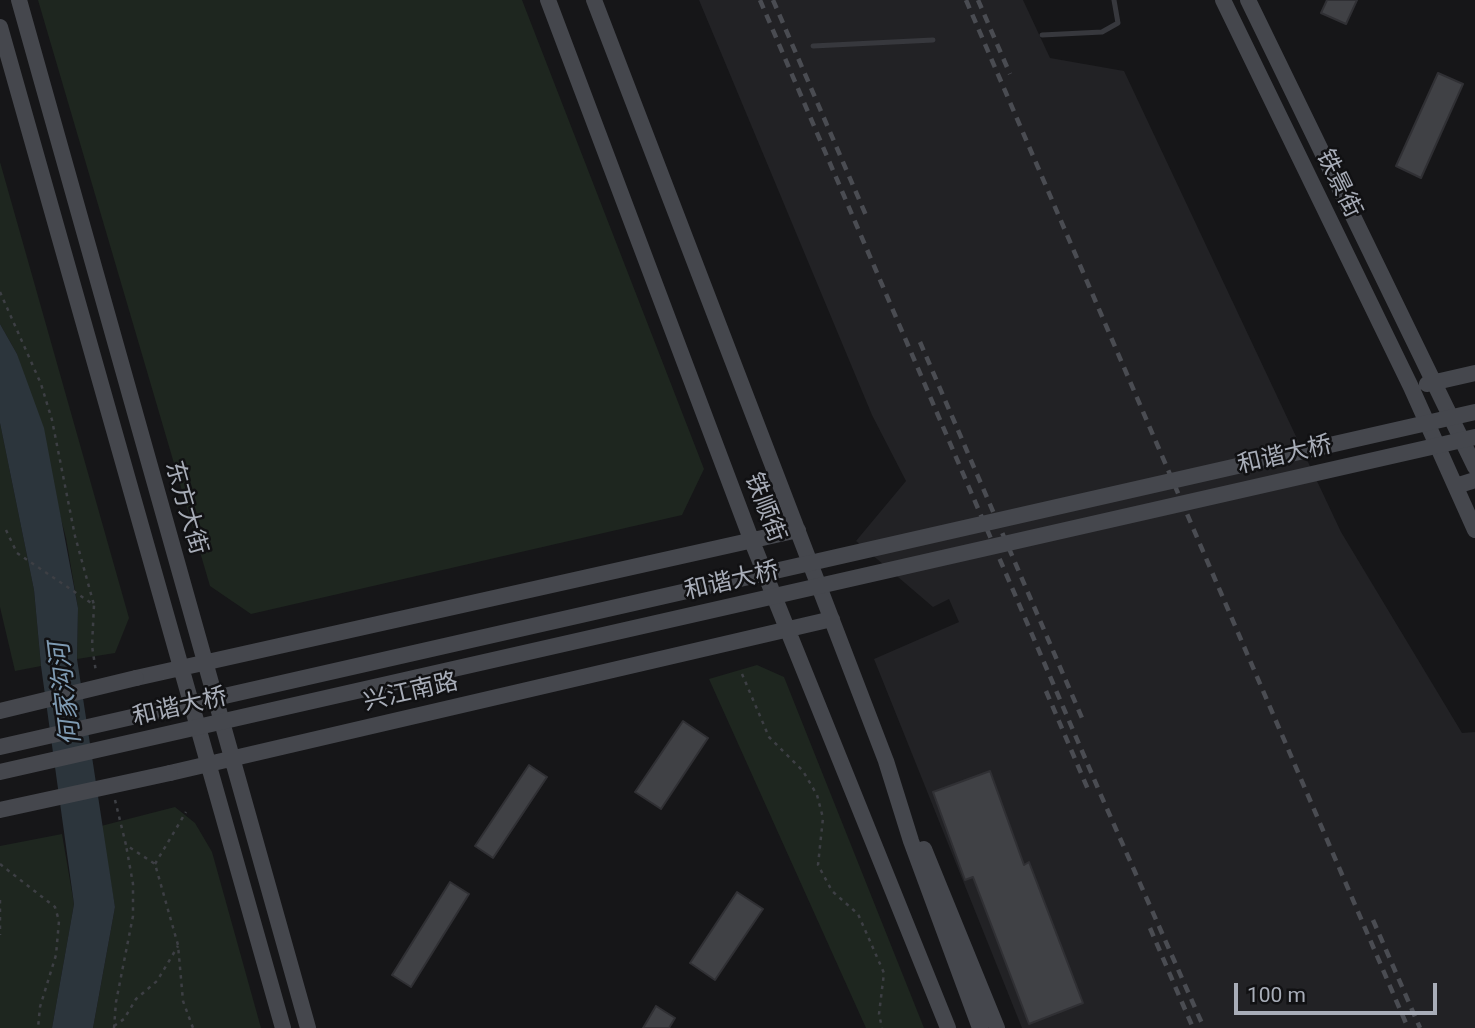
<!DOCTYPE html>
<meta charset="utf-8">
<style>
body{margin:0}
#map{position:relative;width:1475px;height:1028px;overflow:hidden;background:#161618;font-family:Roboto,sans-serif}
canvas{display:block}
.scale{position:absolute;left:1234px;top:983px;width:203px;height:32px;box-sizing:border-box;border:4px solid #a8adb8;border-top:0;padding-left:9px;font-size:21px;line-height:24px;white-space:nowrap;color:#a8adb8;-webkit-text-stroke:5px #111113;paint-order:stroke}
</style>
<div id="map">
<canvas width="1475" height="1028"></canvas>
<div class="scale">100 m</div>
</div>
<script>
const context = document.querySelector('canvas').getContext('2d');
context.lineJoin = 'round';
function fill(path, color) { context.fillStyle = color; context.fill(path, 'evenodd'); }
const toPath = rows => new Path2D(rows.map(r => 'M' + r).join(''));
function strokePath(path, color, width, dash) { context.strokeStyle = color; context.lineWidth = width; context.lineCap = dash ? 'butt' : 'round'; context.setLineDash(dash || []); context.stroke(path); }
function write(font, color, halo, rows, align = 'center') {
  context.font = font + ' Roboto,"Noto Sans SC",sans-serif'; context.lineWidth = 5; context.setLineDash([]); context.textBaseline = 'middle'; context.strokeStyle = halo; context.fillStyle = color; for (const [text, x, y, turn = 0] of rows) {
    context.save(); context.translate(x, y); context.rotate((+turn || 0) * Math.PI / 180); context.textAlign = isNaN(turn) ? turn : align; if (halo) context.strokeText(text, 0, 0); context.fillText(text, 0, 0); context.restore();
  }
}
const built = toPath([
 [699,0,1023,0,1050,58,1124,71,1341,532,1462,733,1475,732,1475,1028,1022,1028,874,659,959,622,949,599,933,607,856,541,906,481,872,415]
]);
const green = toPath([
 [38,0,522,0,704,469,682,515,251,614,210,586],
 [0,162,129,618,115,653,77,659,78,608,66,538,17,354,0,324],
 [0,423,34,590,41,666,15,671,0,607],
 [757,665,784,677,924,1028,866,1028,709,679],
 [175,807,195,823,212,852,261,1028,93,1028,115,907,101,826],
 [62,834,74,904,52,1028,0,1028,0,846]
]);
const water = toPath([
 [0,324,17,354,44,428,78,608,77,659,115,907,93,1028,52,1028,74,904,41,666,34,590,0,423]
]);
const building = toPath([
 [1327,0,1357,0,1346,24,1321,13,1327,0],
 [1438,73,1463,84,1421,178,1396,166,1438,73],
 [683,721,708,738,661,809,635,792,683,721],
 [529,765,547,777,493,858,475,846,529,765],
 [990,771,1024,865,1029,862,1083,1003,1029,1024,973,877,965,880,933,792,990,771],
 [450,882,469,894,411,987,392,975,450,882],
 [737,892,763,909,715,980,690,963,737,892],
 [656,1006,675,1018,669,1028,643,1028,656,1006]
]);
const path = toPath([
 [0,292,41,384,52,420,75,536,94,605],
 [6,530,17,553,94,605,92,646,96,672],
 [742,674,769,737,803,771,817,795,823,818,818,865,832,891,858,914,884,973,879,1014,882,1028],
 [115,800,126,845,155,864,178,945,183,1001,193,1028],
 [0,864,55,907,59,921,56,955,40,1007,38,1028],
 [155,864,186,812],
 [0,900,0,935],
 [114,1026,124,1019,136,999,157,981,178,946],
 [114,1028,116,1002,133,916,133,884,126,845]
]);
const lane = toPath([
 [1042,35,1102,32,1118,23,1114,0],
 [813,46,933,40]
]);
const secondary = toPath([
 [19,0,308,1028],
 [548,0,751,539,948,1028],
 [594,0,886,761,911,841,980,1028],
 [1223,0,1411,387,1475,530],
 [1248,0,1475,467],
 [0,27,283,1028],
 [1427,384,1475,373],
 [1456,486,1475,480],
 [136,678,798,530],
 [170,773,832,619],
 [924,849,997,1028]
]);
const rail = toPath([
 [760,0,1100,793,1204,1028],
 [773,0,868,220],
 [966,0,1408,1028],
 [978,0,1010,74],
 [920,342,1082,718],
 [1046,691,1090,794],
 [1373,920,1420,1028],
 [1150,928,1193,1028]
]);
const secondaryBridge = toPath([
 [0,711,136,678],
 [0,747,1475,412],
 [0,772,1475,437],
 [0,810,170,773]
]);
const streetNames = [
 ["铁景街",1338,184,64],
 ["和谐大桥",1285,456,-13],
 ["东方大街",185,508,74],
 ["铁顺街",764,508,69],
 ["和谐大桥",732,582,-13],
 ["兴江南路",411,693,-13],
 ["和谐大桥",180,708,-13]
];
const waterNames = [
 ["何家沟河",67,694,-97]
];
fill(built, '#222225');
fill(green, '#1e261f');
fill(water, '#2c353c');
fill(building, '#404145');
strokePath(building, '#303034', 2);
strokePath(path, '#3d3f44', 2.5, [3.5, 5]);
strokePath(lane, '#37383d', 5);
strokePath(secondary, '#45474d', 16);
strokePath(rail, '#4a4c52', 4.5, [9, 7]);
strokePath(secondaryBridge, '#45474d', 16);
write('24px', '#a8adb8', '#111113', streetNames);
write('italic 26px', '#7f9bb3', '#111113', waterNames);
</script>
